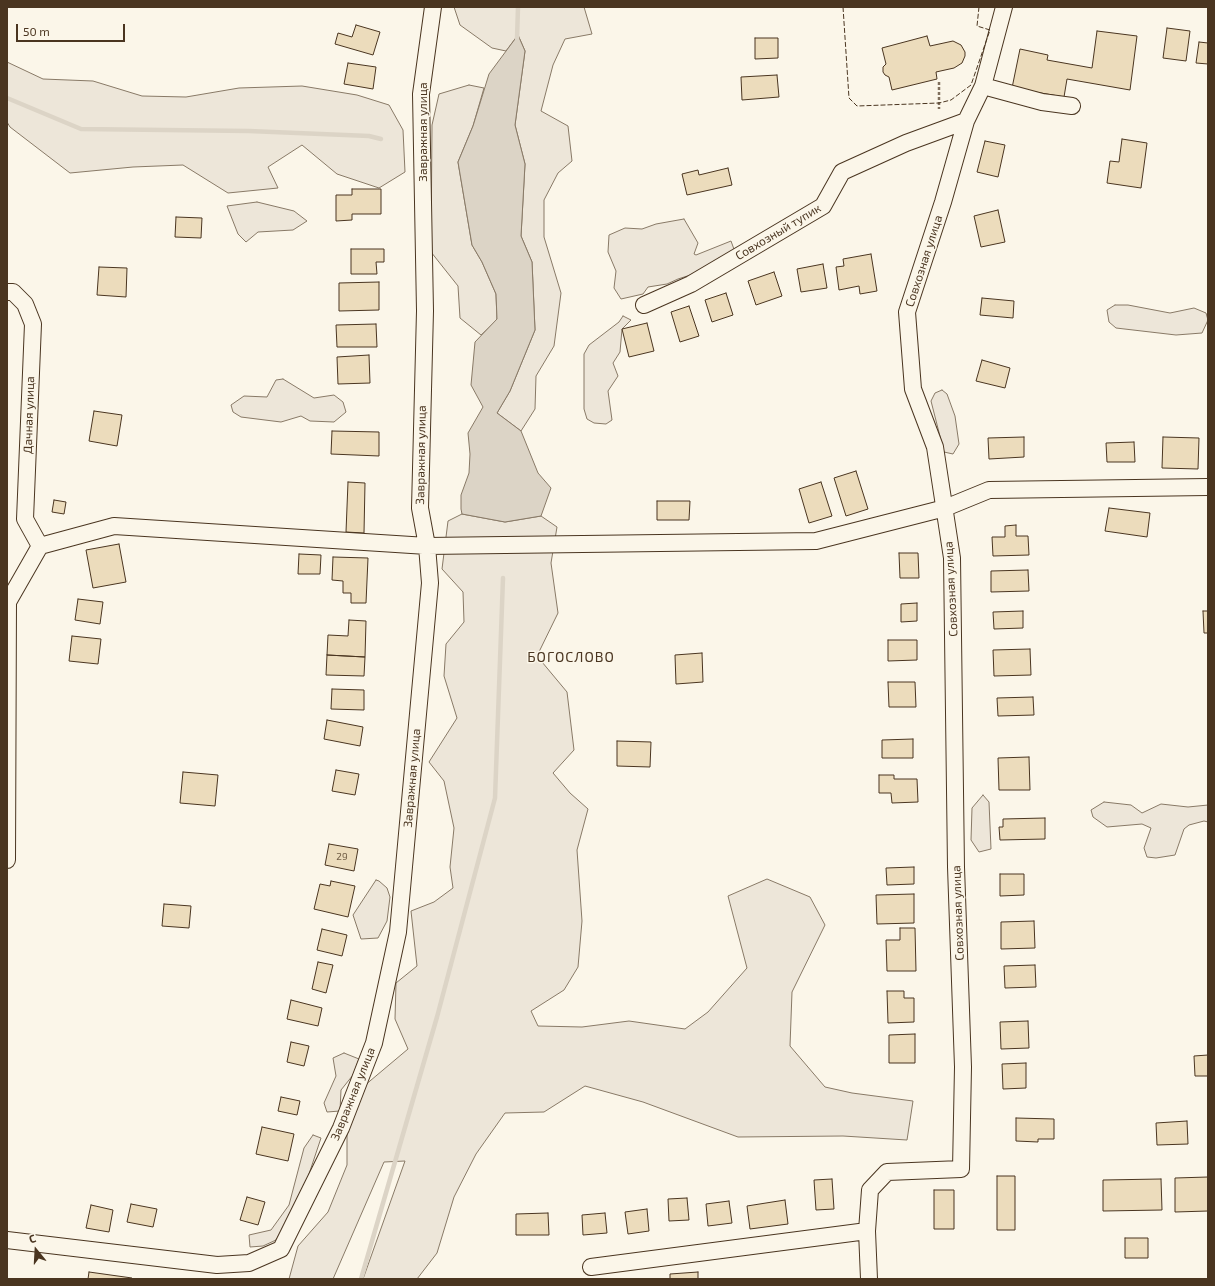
<!DOCTYPE html>
<meta charset="utf-8">
<style>
body{margin:0}
#map{position:relative;width:1215px;height:1286px;overflow:hidden;background:#fbf6e9;font-family:"Exo 2",sans-serif}
canvas{display:block}
.frame{position:absolute;inset:0;border:8px solid #4a3520;pointer-events:none}
.north{position:absolute;left:16px;top:1230px;width:40px;height:40px;-webkit-text-stroke:3px #fbf6e9;paint-order:stroke;rotate:342deg;font-size:11px;font-weight:700;line-height:16px;text-align:center;color:#4a3520}
.north::after{content:'';display:block;margin:auto;width:14px;height:18px;background:#4a3520;clip-path:polygon(50% 0,100% 100%,50% 72%,0 100%)}
.scale{position:absolute;left:16px;top:24px;width:109px;height:18px;box-sizing:border-box;border:2px solid #4a3520;border-top:0;padding-left:5px;font-size:12px;line-height:14px;white-space:nowrap;color:#4a3520;-webkit-text-stroke:3px #fbf6e9;paint-order:stroke}
</style>
<div id="map">
<canvas width="1215" height="1286"></canvas>
<div class="frame"></div>
<div class="north">С</div>
<div class="scale">50 m</div>
</div>
<script>
const context = document.querySelector('canvas').getContext('2d');
context.lineJoin = 'round';
function fill(path, color) { context.fillStyle = color; context.fill(path, 'evenodd'); }
const toPath = rows => new Path2D(rows.map(r => 'M' + r).join(''));
function strokePath(path, color, width, dash) { context.strokeStyle = color; context.lineWidth = width; context.lineCap = dash ? 'butt' : 'round'; context.setLineDash(dash || []); context.stroke(path); }
function write(font, color, halo, rows, align = 'center') {
  context.font = font + ' "Exo 2",sans-serif'; context.lineWidth = 3; context.setLineDash([]); context.textBaseline = 'middle'; context.strokeStyle = halo; context.fillStyle = color; for (const [text, x, y, turn = 0] of rows) {
    context.save(); context.translate(x, y); context.rotate((+turn || 0) * Math.PI / 180); context.textAlign = isNaN(turn) ? turn : align; if (halo) context.strokeText(text, 0, 0); context.fillText(text, 0, 0); context.restore();
  }
}
const green = toPath([
 [454,7,584,7,592,34,565,39,553,65,541,111,568,126,572,161,558,173,544,200,544,237,561,293,554,346,536,376,535,409,521,431,497,413,510,391,535,330,532,262,521,236,525,164,515,125,525,51,518,35,506,51,492,48,460,25,454,7],
 [7,62,43,79,93,81,142,96,186,97,239,88,302,86,357,95,389,105,403,130,405,172,379,188,337,174,302,145,268,167,278,188,228,193,183,165,133,167,70,173,10,127,7,122,7,62],
 [469,85,484,88,473,126,458,162,472,245,482,262,496,294,497,320,481,335,460,318,458,286,431,252,432,125,439,94,469,85],
 [257,202,294,211,307,221,293,230,258,232,246,242,238,234,227,206,257,202],
 [684,219,698,243,694,254,696,255,731,241,735,252,709,269,678,279,667,284,648,287,643,294,621,299,614,288,616,271,608,252,609,235,625,228,642,229,656,224,684,219],
 [1115,305,1128,305,1170,313,1194,308,1206,313,1208,320,1202,333,1176,335,1116,328,1109,322,1107,310,1115,305],
 [623,316,631,320,622,329,620,352,613,363,618,376,608,391,612,420,606,424,594,423,587,419,584,409,584,354,589,345,619,322,623,316],
 [283,379,314,398,334,395,343,402,346,412,334,422,310,421,301,416,281,422,241,417,233,412,231,405,244,396,267,397,276,380,283,379],
 [942,390,947,394,955,416,959,444,953,454,944,452,931,401,935,393,942,390],
 [462,514,505,522,541,516,557,527,551,563,558,613,537,656,567,692,574,750,553,773,570,793,588,809,577,850,582,921,578,967,564,990,531,1011,538,1026,582,1027,629,1021,685,1029,708,1012,747,968,728,896,767,879,810,897,825,925,792,992,790,1046,825,1087,852,1093,913,1101,907,1140,843,1136,738,1137,643,1102,585,1086,544,1112,505,1113,476,1154,454,1197,437,1253,417,1279,363,1279,405,1161,384,1162,333,1279,289,1279,298,1246,328,1212,347,1165,347,1133,364,1086,408,1049,395,1019,396,983,417,966,411,911,434,902,453,888,450,867,454,828,444,781,429,762,457,718,444,676,446,644,464,622,463,592,442,569,448,521,462,514],
 [983,795,989,802,991,849,979,852,971,840,972,808,983,795],
 [1104,802,1131,805,1142,813,1161,804,1188,807,1208,805,1208,822,1204,821,1189,825,1184,829,1175,855,1156,858,1147,857,1144,848,1151,828,1142,824,1107,827,1093,817,1091,810,1104,802],
 [376,880,379,881,387,888,390,897,387,921,378,938,361,939,353,915,376,880],
 [344,1053,359,1059,353,1075,341,1090,340,1111,327,1112,324,1103,336,1076,333,1058,344,1053],
 [313,1135,321,1138,300,1201,276,1240,263,1246,250,1247,249,1235,271,1230,289,1205,304,1148,313,1135]
]);
const water = toPath([
 [518,35,525,51,515,125,525,164,521,236,532,262,535,330,510,391,497,413,521,431,538,473,551,488,541,516,505,522,462,514,461,509,461,495,469,473,470,454,468,433,483,407,471,385,475,342,497,319,496,294,482,262,472,245,458,162,473,126,489,74,518,35]
]);
const stream = toPath([
 [517,39,518,7],
 [7,98,81,129,249,131,369,136,381,139],
 [361,1279,437,1017,495,798,503,578]
]);
const building = toPath([
 [356,25,380,32,373,55,335,44,338,33,352,37,356,25],
 [1167,28,1190,31,1186,61,1163,58,1167,28],
 [1097,31,1137,36,1130,90,1067,79,1064,97,1012,88,1020,49,1048,55,1047,60,1092,68,1097,31],
 [927,36,930,46,953,41,961,45,965,52,965,56,962,63,954,68,936,72,937,79,892,90,889,77,885,75,883,72,883,67,886,64,882,48,927,36],
 [755,38,778,38,778,58,755,59,755,38],
 [1199,42,1208,43,1208,64,1196,63,1199,42],
 [348,63,376,67,373,89,344,84,348,63],
 [777,75,779,97,742,100,741,77,777,75],
 [1122,139,1147,143,1141,188,1107,183,1110,161,1119,162,1122,139],
 [985,141,1005,145,998,177,977,172,985,141],
 [728,168,732,185,687,195,682,174,698,170,699,175,728,168],
 [352,189,381,189,381,214,352,214,352,220,336,221,336,195,352,195,352,189],
 [998,210,1005,242,981,247,974,216,998,210],
 [176,217,202,218,201,238,175,237,176,217],
 [351,249,384,249,384,262,376,262,377,274,351,274,351,249],
 [871,254,877,291,860,294,859,286,839,290,836,267,844,266,843,259,871,254],
 [823,264,827,288,801,292,797,269,823,264],
 [99,267,127,268,126,297,97,295,99,267],
 [774,272,782,296,756,305,748,281,774,272],
 [379,282,379,310,339,311,339,283,379,282],
 [726,293,733,315,712,322,705,300,726,293],
 [982,298,1014,301,1013,318,980,315,982,298],
 [689,306,699,336,680,342,671,312,689,306],
 [647,323,654,351,629,357,622,329,647,323],
 [376,324,377,347,337,347,336,325,376,324],
 [369,355,370,383,338,384,337,357,369,355],
 [982,360,1010,368,1005,388,976,381,982,360],
 [94,411,122,415,117,446,89,441,94,411],
 [332,431,379,432,379,456,331,454,332,431],
 [1024,437,1024,457,989,459,988,438,1024,437],
 [1163,437,1199,438,1198,469,1162,468,1163,437],
 [1134,442,1135,462,1107,462,1106,443,1134,442],
 [856,471,868,509,846,516,834,478,856,471],
 [348,482,365,483,364,533,346,532,348,482],
 [821,482,832,516,809,523,799,489,821,482],
 [54,500,66,502,64,514,52,512,54,500],
 [657,501,690,501,689,520,657,520,657,501],
 [1109,508,1150,513,1147,537,1105,531,1109,508],
 [1016,525,1016,536,1028,536,1029,555,993,556,992,537,1005,537,1005,526,1016,525],
 [119,544,126,582,93,588,86,550,119,544],
 [899,553,918,553,919,578,900,578,899,553],
 [299,554,321,555,320,574,298,574,299,554],
 [333,557,368,558,366,603,351,603,351,593,343,593,343,581,332,580,333,557],
 [1028,570,1029,591,991,592,991,571,1028,570],
 [78,599,103,602,100,624,75,620,78,599],
 [917,603,917,621,901,622,901,604,917,603],
 [1023,611,1023,628,994,629,993,612,1023,611],
 [1203,611,1208,611,1208,633,1204,633,1203,611],
 [349,620,366,621,365,657,327,655,328,635,348,636,349,620],
 [72,636,101,639,98,664,69,661,72,636],
 [888,640,917,640,917,660,888,661,888,640],
 [1030,649,1031,675,994,676,993,650,1030,649],
 [702,653,703,682,676,684,675,655,702,653],
 [327,655,365,657,364,676,326,675,327,655],
 [888,682,915,682,916,707,889,707,888,682],
 [332,689,364,690,364,710,331,709,332,689],
 [1033,697,1034,715,998,716,997,698,1033,697],
 [327,720,363,727,360,746,324,739,327,720],
 [913,739,913,758,882,758,882,740,913,739],
 [617,741,651,742,650,767,617,766,617,741],
 [1029,757,1030,790,999,790,998,758,1029,757],
 [336,770,359,774,355,795,332,791,336,770],
 [183,772,218,775,215,806,180,803,183,772],
 [879,775,894,775,894,779,917,779,918,802,892,803,891,793,879,793,879,775],
 [1045,818,1045,839,1000,840,999,827,1003,827,1003,819,1045,818],
 [329,844,358,849,354,871,325,865,329,844],
 [914,867,914,884,887,885,886,868,914,867],
 [1000,874,1024,874,1024,895,1000,896,1000,874],
 [331,881,355,886,348,917,314,909,320,884,330,886,331,881],
 [914,894,914,923,877,924,876,895,914,894],
 [164,904,191,906,189,928,162,926,164,904],
 [1034,921,1035,948,1001,949,1001,922,1034,921],
 [900,928,915,928,916,971,887,971,886,940,900,940,900,928],
 [322,929,347,935,342,956,317,950,322,929],
 [318,962,333,965,326,993,312,989,318,962],
 [1035,965,1036,987,1005,988,1004,966,1035,965],
 [887,991,904,991,904,998,914,998,914,1022,888,1023,887,991],
 [291,1000,322,1008,318,1026,287,1019,291,1000],
 [1028,1021,1029,1048,1001,1049,1000,1022,1028,1021],
 [915,1034,915,1063,889,1063,889,1035,915,1034],
 [291,1042,309,1046,304,1066,287,1062,291,1042],
 [1208,1055,1208,1076,1195,1076,1194,1056,1208,1055],
 [1026,1063,1026,1088,1003,1089,1002,1064,1026,1063],
 [281,1097,300,1101,297,1115,278,1111,281,1097],
 [1016,1118,1054,1119,1054,1139,1038,1139,1038,1142,1016,1141,1016,1118],
 [1187,1121,1188,1144,1157,1145,1156,1123,1187,1121],
 [262,1127,294,1134,288,1161,256,1154,262,1127],
 [997,1176,1015,1176,1015,1230,997,1230,997,1176],
 [1208,1177,1208,1211,1175,1212,1175,1178,1208,1177],
 [832,1179,834,1209,816,1210,814,1180,832,1179],
 [1161,1179,1162,1210,1103,1211,1103,1180,1161,1179],
 [934,1190,954,1190,954,1229,934,1229,934,1190],
 [247,1197,265,1202,258,1225,240,1220,247,1197],
 [687,1198,689,1220,669,1221,668,1199,687,1198],
 [785,1200,788,1224,750,1229,747,1206,785,1200],
 [729,1201,732,1223,708,1226,706,1204,729,1201],
 [131,1204,157,1209,153,1227,127,1222,131,1204],
 [91,1205,113,1210,109,1232,86,1228,91,1205],
 [647,1209,649,1231,628,1234,625,1212,647,1209],
 [548,1213,549,1235,516,1235,516,1214,548,1213],
 [605,1213,607,1233,583,1235,582,1215,605,1213],
 [1125,1238,1148,1238,1148,1258,1125,1258,1125,1238],
 [89,1272,132,1278,132,1279,88,1279,89,1272],
 [698,1272,698,1279,670,1279,670,1274,698,1272]
]);
const path = toPath([
 [939,82,939,109]
]);
const minor = toPath([
 [983,86,1042,102,1072,106],
 [7,292,13,292,25,304,33,324,25,519,40,546],
 [644,305,691,284,823,206,842,172,906,143,966,121],
 [8,602,40,546,114,526,427,546,816,541,945,508,989,490,1208,487],
 [7,860,8,602],
 [7,1240,217,1265,249,1263,281,1249,341,1128,374,1043,398,932,430,583,427,546,420,508,425,311,421,94,433,7],
 [591,1267,867,1231],
 [869,1279,867,1231,870,1190,887,1172,961,1169,963,1067,956,867,952,558,935,447,913,389,907,312,943,202,966,121,983,86,1004,7]
]);
const fence = toPath([
 [843,7,849,98,857,106,939,103,951,100,971,85,990,30,977,26,979,7]
]);
const numberNames = [
 ["29",342,857]
];
const streetNames = [
 ["Завражная улица",423,132,-90],
 ["Совхозный тупик",778,232,-31],
 ["Совхозная улица",924,261,-72],
 ["Дачная улица",29,415,-88],
 ["Завражная улица",421,455,-89],
 ["Совхозная улица",951,589,-93],
 ["Завражная улица",412,778,-85],
 ["Совхозная улица",958,913,-92],
 ["Завражная улица",353,1094,-68]
];
const quarterNames = [
 ["БОГОСЛОВО",571,657]
];
fill(green, '#ede6d9');
strokePath(green, '#887966', 1);
fill(water, '#dcd4c6');
strokePath(water, '#887966', 1);
strokePath(stream, '#dcd4c6', 4.5);
fill(building, '#ecdcbc');
strokePath(building, '#4a3520', 1);
strokePath(minor, '#4a3520', 18);
strokePath(path, '#7f6f5c', 2.5, [3, 2]);
strokePath(minor, '#fbf6e9', 16);
strokePath(fence, '#4a3520', 1, [5, 2]);
write('10px', '#725f47', null, numberNames);
write('12px', '#4a3520', '#fbf6e9', streetNames);
context.letterSpacing = '1px';
write('14px', '#4a3520', '#fbf6e9', quarterNames);
context.letterSpacing = '0px';
</script>
